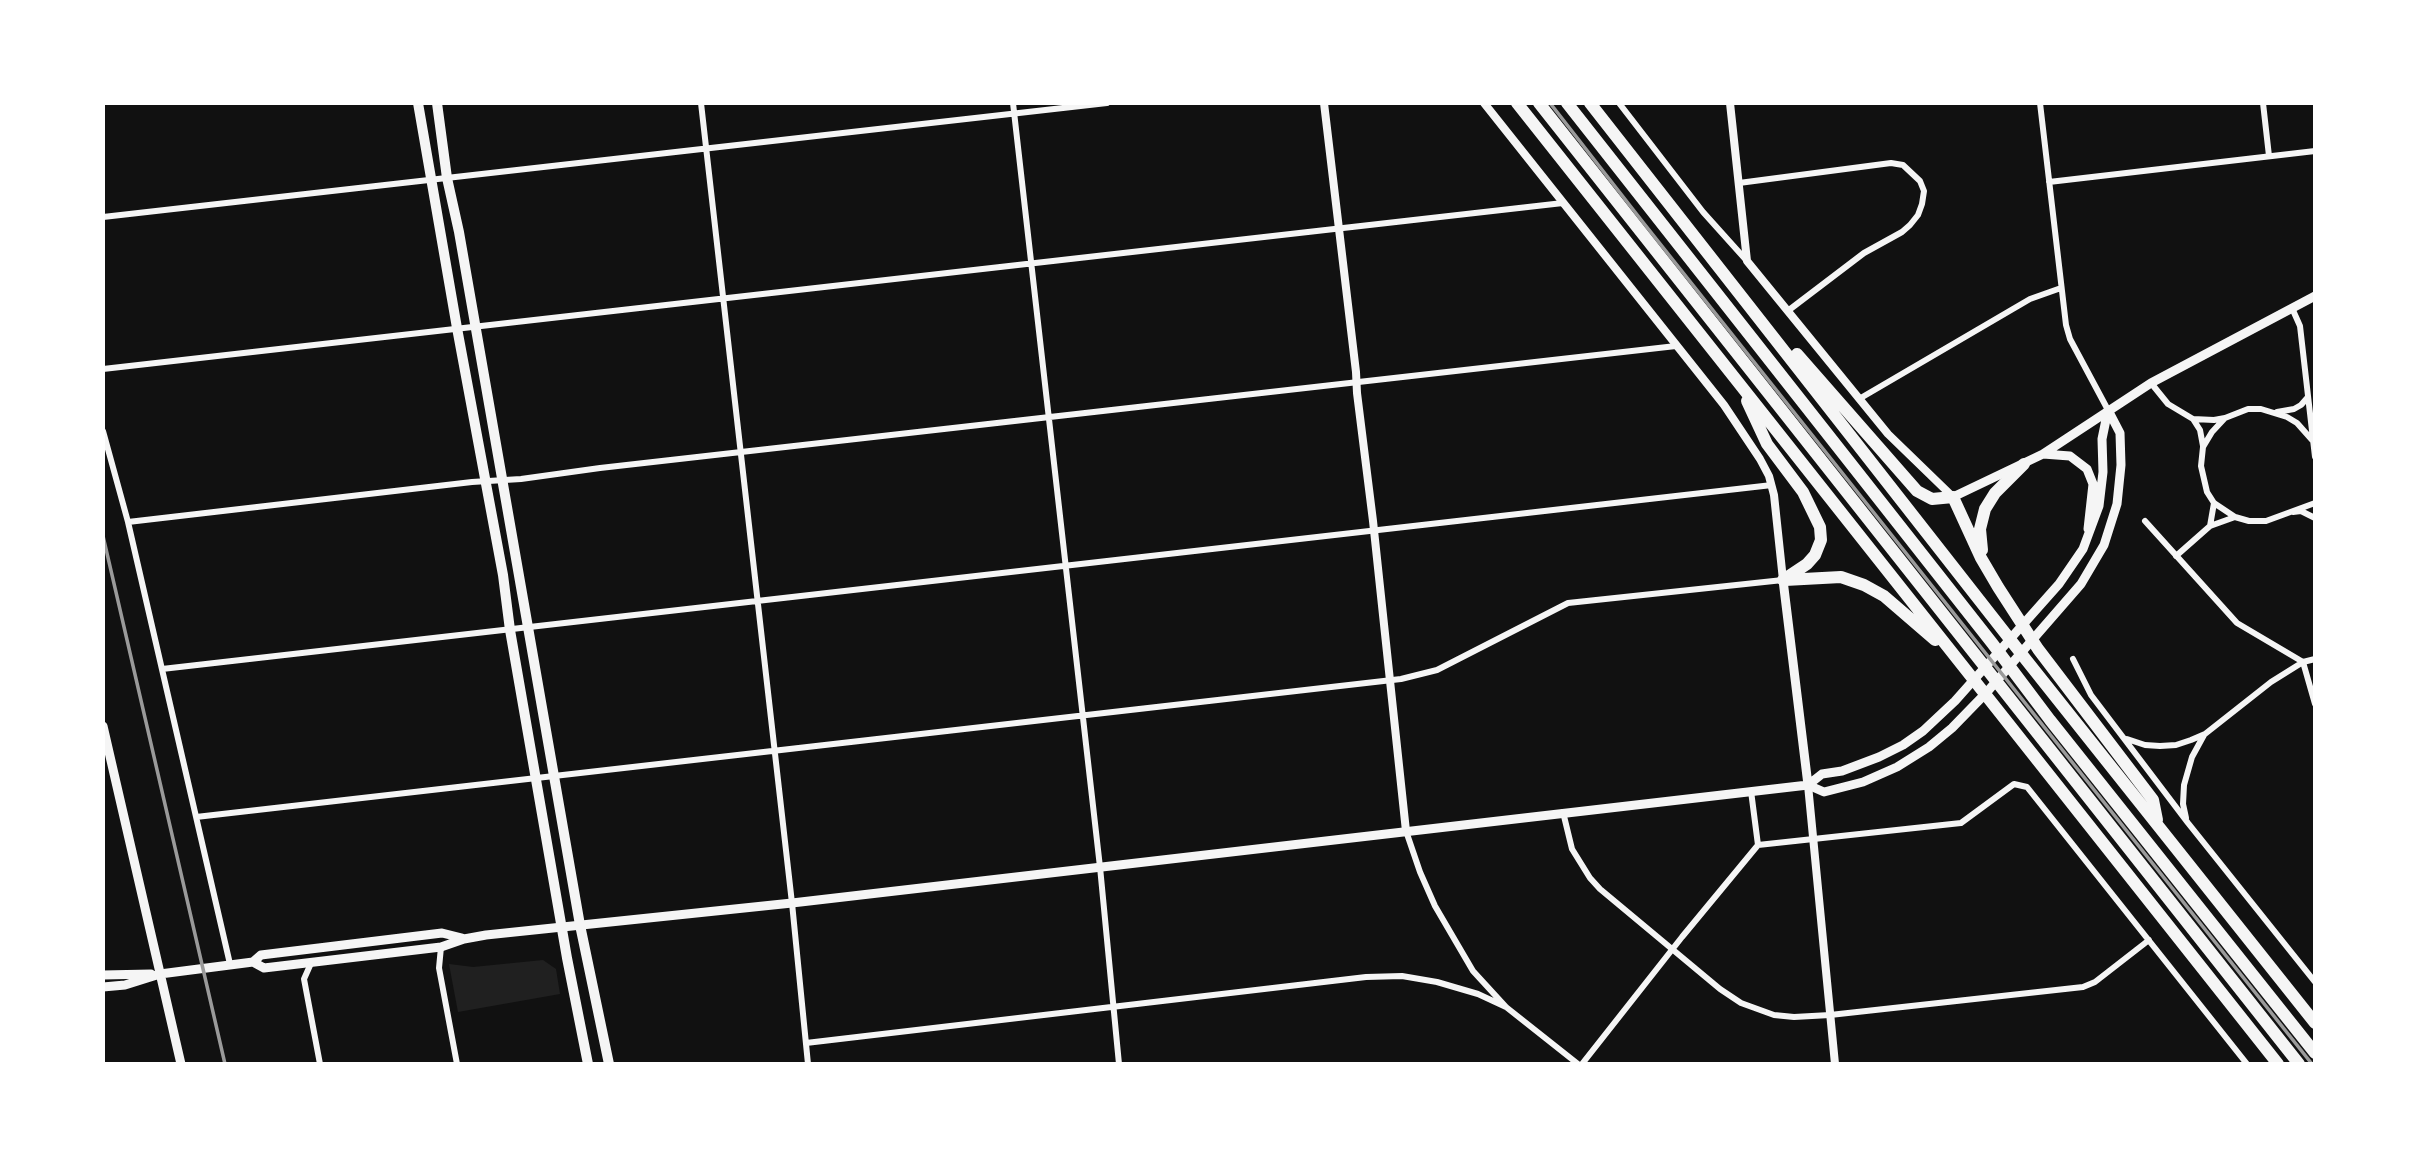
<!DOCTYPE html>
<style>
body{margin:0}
#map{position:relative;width:2418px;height:1167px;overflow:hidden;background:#111;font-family:Arial,sans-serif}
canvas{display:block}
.frame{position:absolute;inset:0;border:105px solid #fff;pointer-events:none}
</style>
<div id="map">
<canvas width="2418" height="1167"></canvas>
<div class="frame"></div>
</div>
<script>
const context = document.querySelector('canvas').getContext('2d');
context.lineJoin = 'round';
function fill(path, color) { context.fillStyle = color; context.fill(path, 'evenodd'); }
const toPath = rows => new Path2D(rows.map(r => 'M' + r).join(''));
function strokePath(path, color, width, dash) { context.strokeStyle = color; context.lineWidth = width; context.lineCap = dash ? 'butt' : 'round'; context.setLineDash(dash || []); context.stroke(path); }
const green = toPath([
 [543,960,556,969,560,994,458,1012,449,964,473,967]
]);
const minor = toPath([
 [701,103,792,903,808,1064],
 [1013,103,1100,867,1119,1064],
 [1619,103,1703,212,1747,261],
 [2040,103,2066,325,2070,339,2108,410],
 [2263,103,2269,156],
 [2049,182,2315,151],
 [1739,183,1891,163,1903,165,1920,181,1924,191,1922,204,1918,215,1910,225,1902,232,1864,253,1789,310],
 [103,217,1107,103],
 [2292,308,2300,326,2315,457],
 [103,369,1563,203],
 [2151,383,2168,404,2193,419,2214,420,2225,418],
 [1859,399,2030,299,2061,288],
 [2277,412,2294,409,2301,405,2308,397],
 [2193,419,2200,430,2203,446],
 [103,431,128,522,230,964],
 [2313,441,2297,423,2287,417,2261,409,2248,409,2225,418,2212,432,2203,447,2201,466,2207,492,2214,503,2235,517,2249,521,2266,521,2315,503],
 [2293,512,2301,511,2315,518],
 [2145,521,2237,623,2303,662,2315,704],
 [128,522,472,482,521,479,600,468,1676,346],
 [2210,526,2214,503],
 [2176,556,2210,526,2235,517],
 [2073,659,2091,695,2188,823,2315,982],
 [162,669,1772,485],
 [2127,739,2145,745,2160,746,2176,745,2191,740,2205,734,2271,682,2303,662,2315,659],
 [1563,812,1572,849,1590,878,1600,889,1720,989,1741,1003,1774,1015,1794,1017,1830,1015,2083,987,2095,982,2149,940],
 [196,817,1401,679,1437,670,1568,603,1783,580],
 [2186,818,2183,804,2184,785,2192,757,2204,735],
 [1406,831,1420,872,1435,906,1473,971,1506,1007,1578,1064],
 [1758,845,1961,823,2014,784,2027,787,2247,1064],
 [441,947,439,968,457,1064],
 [312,961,304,979,320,1064],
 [806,1043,1366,977,1402,976,1437,982,1478,994,1506,1007],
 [1582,1064,1682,937,1758,845,1751,791]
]);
const tertiary = toPath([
 [1324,103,1356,372,1357,393,1373,521,1406,831],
 [1484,103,1724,405,1760,459,1769,476,1774,495,1783,580],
 [1730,103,1747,261,1888,434,1953,497],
 [1808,785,1835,1064]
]);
const secondary = toPath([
 [2043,454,2070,456,2087,469,2093,484,2088,529],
 [1953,497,2043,454,2151,383,2315,296],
 [1783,580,1808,785],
 [103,726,181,1064],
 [1808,785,1824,792,1863,782,1897,767,1929,747,1952,728,1987,692,2081,584,2104,545,2117,504,2121,465,2120,433,2108,410],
 [253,962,264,968,441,947,464,939,486,935,792,903,1808,785,1822,774,1842,771,1879,757,1903,745,1923,731,1955,701,2059,584,2083,549,2099,506,2103,472,2102,439,2108,410],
 [103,975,151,974],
 [103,987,125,985,160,974,253,962,261,955,442,933,462,938]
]);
const primary = toPath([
 [418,103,457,328,503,575,510,630,567,958,588,1064],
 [437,103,447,178,459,232,580,925,609,1064]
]);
const motorway = toPath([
 [1517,103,2278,1064],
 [1539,103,2299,1064],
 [1567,103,1992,643,2050,720,2315,1053],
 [1590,103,2027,661,2315,1023],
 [1797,354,1917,491,1932,499,1953,497,1981,558,1998,587,2038,649,2153,800,2157,820],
 [1747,401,1767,444,1803,492,1820,527,1821,540,1815,555,1807,564,1783,580],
 [1982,550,1980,529,1985,509,1995,493,2024,464],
 [1785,580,1841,577,1864,585,1884,596,1935,640]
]);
const rail = toPath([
 [1550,103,1642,221,2312,1064],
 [103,536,225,1064]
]);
fill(green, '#202020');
strokePath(minor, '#f5f5f5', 6);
strokePath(tertiary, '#f5f5f5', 8);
strokePath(secondary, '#f5f5f5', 9);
strokePath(primary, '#f5f5f5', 10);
strokePath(motorway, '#f5f5f5', 12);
strokePath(rail, '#9a9a9a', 3.5);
</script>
